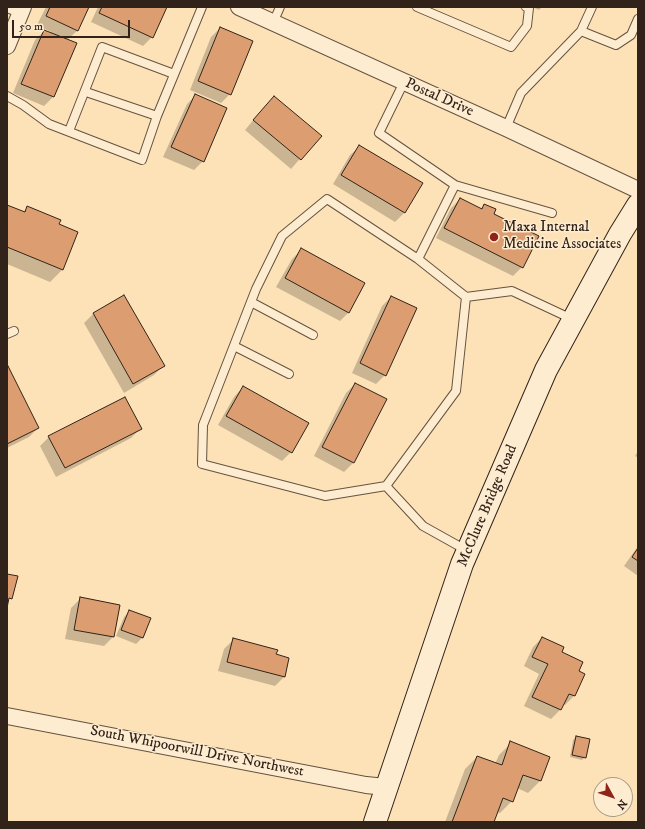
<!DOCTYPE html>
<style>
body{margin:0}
#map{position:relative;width:645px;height:829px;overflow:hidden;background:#fee2b7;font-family:"IM FELL DW Pica",serif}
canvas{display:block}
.frame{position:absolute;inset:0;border:8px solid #31231a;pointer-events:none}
.north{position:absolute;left:593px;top:777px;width:40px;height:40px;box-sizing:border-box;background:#feecd0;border:1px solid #ac9c87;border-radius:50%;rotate:130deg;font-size:11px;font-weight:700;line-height:16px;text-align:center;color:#31231a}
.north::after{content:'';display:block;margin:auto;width:14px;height:18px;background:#8f2418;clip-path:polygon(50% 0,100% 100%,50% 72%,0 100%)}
.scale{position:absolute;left:12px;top:20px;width:118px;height:18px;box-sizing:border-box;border:2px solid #31231a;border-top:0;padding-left:5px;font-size:12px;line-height:14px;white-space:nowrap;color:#31231a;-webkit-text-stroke:3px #feecd0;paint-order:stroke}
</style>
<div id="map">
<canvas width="645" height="829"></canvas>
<div class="frame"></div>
<div class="north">N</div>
<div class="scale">50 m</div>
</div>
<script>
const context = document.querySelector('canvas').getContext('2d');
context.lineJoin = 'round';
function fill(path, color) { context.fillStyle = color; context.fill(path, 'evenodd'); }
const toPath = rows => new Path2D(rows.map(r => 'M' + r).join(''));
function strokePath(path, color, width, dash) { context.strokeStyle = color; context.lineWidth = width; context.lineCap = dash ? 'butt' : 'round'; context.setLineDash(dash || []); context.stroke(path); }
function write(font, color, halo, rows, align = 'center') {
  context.font = font + ' "IM FELL DW Pica",serif'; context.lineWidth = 3; context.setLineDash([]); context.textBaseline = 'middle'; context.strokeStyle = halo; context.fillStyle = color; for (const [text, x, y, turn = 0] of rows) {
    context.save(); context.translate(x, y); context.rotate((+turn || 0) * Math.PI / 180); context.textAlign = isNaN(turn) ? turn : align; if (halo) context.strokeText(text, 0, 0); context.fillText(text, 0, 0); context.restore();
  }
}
const shadow = toPath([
 [46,7,88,7,77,31,67,40,75,44,53,97,44,106,13,93,35,40,44,31,51,33,51,32,37,25],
 [98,7,166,7,152,37,143,46,91,22],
 [532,7,542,7,539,10],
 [220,28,230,94,221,103,190,90,211,37],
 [196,95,203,161,194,170,163,157,187,104],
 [265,106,320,136,291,169,245,130],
 [360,146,422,183,404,213,395,222,333,184,350,155],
 [460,199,480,209,485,205,493,214,522,267,513,276,436,238,451,208],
 [7,206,23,212,28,207,57,225,77,233,62,270,50,282,7,264],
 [301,250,349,312,340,321,276,287,292,259],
 [124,296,163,366,154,375,124,393,84,323,93,314],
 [391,297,385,375,376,384,352,373,382,306],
 [7,366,38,428,29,437,7,448],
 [355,384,385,399,353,463,344,472,314,456,346,393],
 [243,387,291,452,282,461,218,425,234,397],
 [140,429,131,438,56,477,40,446,49,437],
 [638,451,638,458,635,456],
 [638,546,638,576,624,566],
 [80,599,113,637,104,646,65,639,71,608],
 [130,611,150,618,142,638,136,644,116,636,124,617],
 [542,638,577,671,584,675,574,696,565,705,563,704,560,710,551,719,524,706,539,674,524,666,533,647],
 [233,640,275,655,288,658,284,677,275,686,218,671,224,649],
 [576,737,585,757,582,760,570,757,573,740],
 [511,743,540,781,528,793,517,788,512,801,500,813,497,812,493,822,445,822,465,769,477,757,495,764,499,755]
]);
const building = toPath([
 [50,7,89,7,78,31,46,16,50,7],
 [102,7,167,7,153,38,99,13,102,7],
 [220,27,253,41,231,95,198,81,220,27],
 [44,30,77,43,54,97,21,84,44,30],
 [195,94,227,108,204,162,171,147,195,94],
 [274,96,322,136,301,160,253,120,274,96],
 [359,145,423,183,405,213,341,175,359,145],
 [460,198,482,209,484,204,496,209,494,214,539,236,523,268,444,228,460,198],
 [7,205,25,212,27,206,61,220,59,224,78,232,63,270,7,247,7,205],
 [301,248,365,283,349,313,285,278,301,248],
 [124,295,165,366,133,384,93,313,124,295],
 [391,296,417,308,386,376,360,363,391,296],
 [7,364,39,428,7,444,7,364],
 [355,383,387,399,354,463,322,447,355,383],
 [243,386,309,423,292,453,226,416,243,386],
 [125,397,142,429,65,468,48,436,125,397],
 [638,548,638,561,632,557,638,548],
 [7,574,18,576,12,599,9,598,7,608,7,574],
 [80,597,120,605,114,637,74,630,80,597],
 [129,610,151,618,143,638,121,630,129,610],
 [542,637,564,647,562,652,583,662,579,671,585,674,575,696,569,694,561,710,532,697,548,664,532,657,542,637],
 [233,638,278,650,276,654,289,658,285,677,227,662,233,638],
 [576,736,590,739,586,758,572,755,576,736],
 [510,741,550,757,541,781,523,775,513,802,503,798,494,822,452,822,477,756,502,765,510,741]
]);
const lane = toPath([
 [417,7,511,47,527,26,529,8,526,7],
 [7,8,20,13],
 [273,23,280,7],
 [581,31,616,45,631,35,638,19],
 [404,82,379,133,455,185,418,259,466,297,456,391,386,486,325,496,202,464,203,425,256,289,282,236,327,199,418,259],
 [86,92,157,116],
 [7,96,23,105,49,124,142,160,157,116,202,7],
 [506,128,521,93,581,31,592,7],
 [69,131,102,47,174,74],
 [455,185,552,213],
 [466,297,512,291,572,319],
 [251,302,313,335],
 [7,334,14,331],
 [234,346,289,374],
 [386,486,423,526,466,550]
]);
const street = toPath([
 [239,7,506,128,638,190],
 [7,46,23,7],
 [7,716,366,785,386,787]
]);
const secondary = toPath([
 [375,822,462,564,546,370,620,234,638,205]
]);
const markers = [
 [494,237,5,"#8f2418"]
];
const streetNames = [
 ["Postal Drive",439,98,24],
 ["McClure Bridge Road",488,506,-67],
 ["South Whipoorwill Drive Northwest",197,752,11]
];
const poiNames = [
 ["Maxa Internal",503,228],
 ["Medicine Associates",503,245]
];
fill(shadow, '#0003');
fill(building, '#dc9e71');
strokePath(building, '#31231a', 1);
strokePath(lane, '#645341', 10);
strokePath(street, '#645341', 18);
strokePath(secondary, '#31231a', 24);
strokePath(lane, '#feecd0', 8);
strokePath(street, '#feecd0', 16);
strokePath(secondary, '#feecd0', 22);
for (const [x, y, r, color] of markers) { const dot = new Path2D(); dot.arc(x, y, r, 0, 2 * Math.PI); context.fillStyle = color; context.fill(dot); strokePath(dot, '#feecd0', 1.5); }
write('15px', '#31231a', '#feecd0', streetNames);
write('15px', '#31231a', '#feecd0', poiNames, 'left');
</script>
